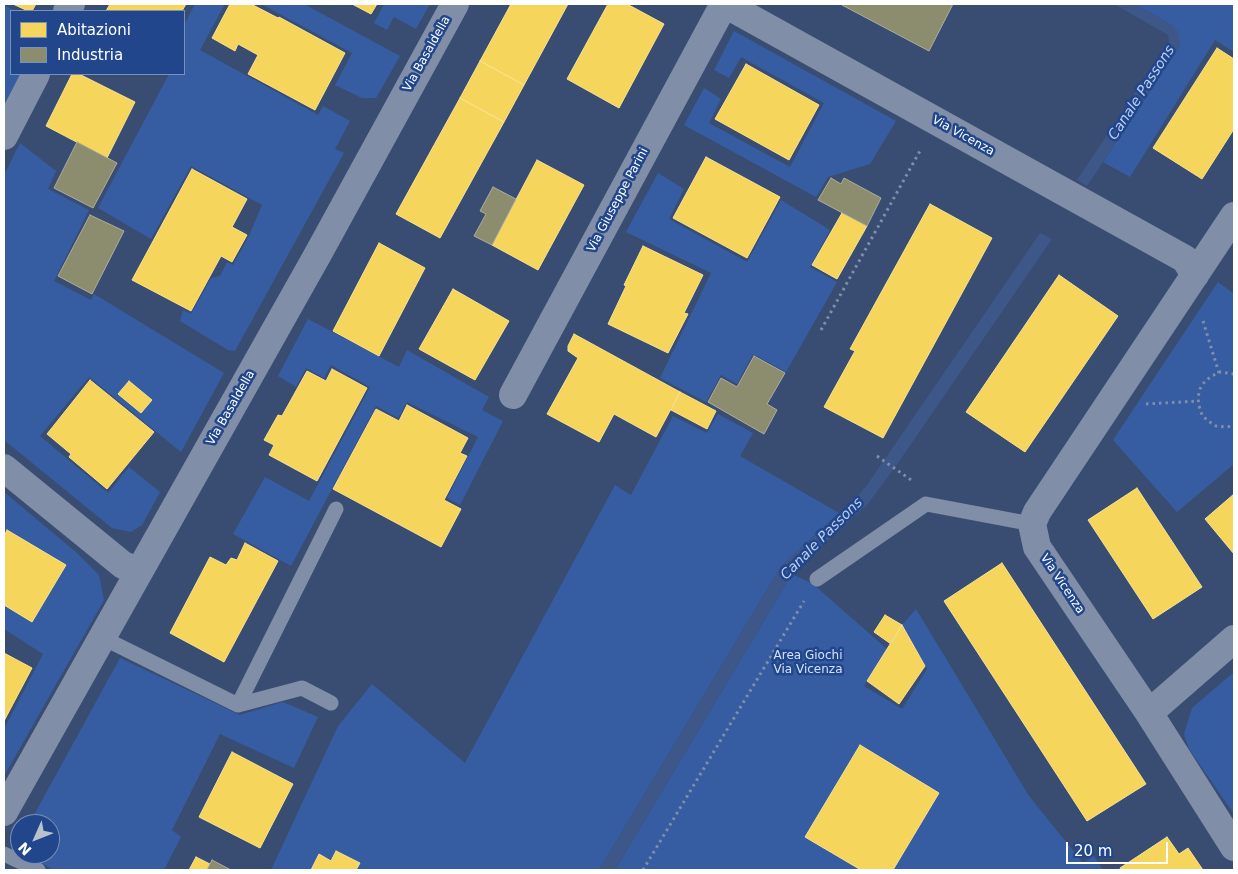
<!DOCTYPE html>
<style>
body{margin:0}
#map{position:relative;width:1238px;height:874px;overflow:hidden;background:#394d73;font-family:"DejaVu Sans",sans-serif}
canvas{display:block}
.frame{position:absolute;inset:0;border:5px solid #fff;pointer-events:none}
.legend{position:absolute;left:10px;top:10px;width:175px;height:65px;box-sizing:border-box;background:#21468b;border:1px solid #7a90b9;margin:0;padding:6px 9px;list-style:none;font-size:15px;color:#fff}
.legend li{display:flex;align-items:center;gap:10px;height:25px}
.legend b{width:25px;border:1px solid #7a90b9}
.north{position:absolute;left:10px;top:814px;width:50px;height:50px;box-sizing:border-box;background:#21468b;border:1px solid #7a90b9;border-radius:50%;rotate:226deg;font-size:14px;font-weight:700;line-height:20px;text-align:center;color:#fff}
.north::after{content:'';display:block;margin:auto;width:18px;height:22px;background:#bac1ce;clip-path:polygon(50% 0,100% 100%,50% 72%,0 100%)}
.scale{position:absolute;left:1066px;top:842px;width:102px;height:22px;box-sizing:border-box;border:2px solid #fff;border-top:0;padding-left:6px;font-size:15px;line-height:18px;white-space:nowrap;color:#fff;-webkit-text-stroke:4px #21468b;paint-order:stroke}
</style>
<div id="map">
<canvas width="1238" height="874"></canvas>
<div class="frame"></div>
<ul class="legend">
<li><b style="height:14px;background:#f6d55c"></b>Abitazioni</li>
<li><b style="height:14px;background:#8c8c6e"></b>Industria</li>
</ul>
<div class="north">N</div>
<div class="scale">20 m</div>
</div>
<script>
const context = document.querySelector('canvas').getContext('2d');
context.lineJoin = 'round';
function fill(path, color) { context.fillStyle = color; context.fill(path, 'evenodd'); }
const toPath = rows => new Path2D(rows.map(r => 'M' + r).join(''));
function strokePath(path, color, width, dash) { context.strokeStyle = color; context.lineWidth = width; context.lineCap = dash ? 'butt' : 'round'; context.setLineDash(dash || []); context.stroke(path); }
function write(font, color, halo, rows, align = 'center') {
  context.font = font + ' "DejaVu Sans",sans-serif'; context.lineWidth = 5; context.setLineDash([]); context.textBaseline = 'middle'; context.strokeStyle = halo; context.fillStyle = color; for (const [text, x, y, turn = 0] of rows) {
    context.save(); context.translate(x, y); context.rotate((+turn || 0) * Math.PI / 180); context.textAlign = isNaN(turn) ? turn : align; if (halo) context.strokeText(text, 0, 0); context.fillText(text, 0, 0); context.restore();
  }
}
const green = toPath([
 [195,4,225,4,200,50,318,115,323,106,350,121,335,149,344,153,235,351,228,350,180,321,183,310,191,314,211,278,220,276,227,262,233,265,249,236,262,205,191,166,151,239,98,208,169,74,184,74,184,25],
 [261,4,304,4,400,56,376,98,362,98,335,85,352,53],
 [384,4,430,4,416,29,394,17,387,30,374,23],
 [1135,4,1234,4,1234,52,1215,40,1130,177,1103,162,1180,46,1173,26],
 [4,5,15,11,11,11,11,74,22,74,4,110],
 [734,31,896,121,870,164,828,177,816,197,684,125,704,88,721,99,709,123,790,167,824,103,741,57,729,78,714,70],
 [20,143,56,171,48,189,89,210,54,281,91,300,94,294,224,373,181,452,89,377,40,436,108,493,129,467,160,492,142,525,131,532,112,528,4,440,4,175],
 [658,173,684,189,669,219,747,262,781,200,830,230,810,267,837,282,786,372,753,354,737,384,721,375,706,402,660,378,711,273,626,232],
 [1218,282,1234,294,1234,464,1177,512,1113,440],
 [308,319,399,367,407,350,489,397,482,410,503,421,460,505,447,498,478,437,407,402,398,418,376,406,291,566,233,534,265,477,309,501,370,387,331,365,324,378,306,368,296,387,278,376],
 [718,414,753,433,740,456,839,513,781,566,599,870,271,870,338,726,372,684,465,763,615,485,631,495,673,416,707,433],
 [4,492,77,553,99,575,104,600,4,776,4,729,43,654,4,629],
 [792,574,813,584,887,649,864,686,902,709,927,669,902,625,916,609,1029,796,1083,863,1094,856,1103,870,615,870],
 [120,658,240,715,283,702,318,717,294,768,220,734,172,830,181,837,164,870,54,870,25,854,50,854,50,824,29,824],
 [1234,672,1233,768,1234,814,1189,749,1184,734,1192,708]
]);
const water = toPath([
 [1114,4,1135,4,1173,26,1178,31,1180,39,1180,46,1087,186,1077,180,1169,42,1168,35],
 [1040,233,1052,239,898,463,867,505,798,567,792,574,615,870,599,870,781,566,854,500,867,485]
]);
const homes = toPath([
 [13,4,36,4,32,11,28,11,13,4],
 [110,4,186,4,182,11,106,11,110,4],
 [230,4,251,4,278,18,279,17,345,53,315,110,248,74,258,55,238,44,235,51,212,38,230,4],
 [352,4,377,4,371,14,352,4],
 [511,4,568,4,524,85,480,61,511,4],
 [608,4,627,4,664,24,619,108,567,79,608,4],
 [1217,48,1234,59,1234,129,1202,179,1153,148,1217,48],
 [480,61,524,85,504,122,460,98,480,61],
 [746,64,819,105,789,160,715,119,746,64],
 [72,74,79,74,135,102,107,158,46,126,72,74],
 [460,98,504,122,440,238,396,214,460,98],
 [706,157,780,197,747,258,673,218,706,157],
 [537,160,584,185,538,270,492,245,537,160],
 [192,169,247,199,232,227,247,235,232,262,221,256,191,311,132,280,192,169],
 [930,204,992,238,883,438,824,407,855,351,850,349,930,204],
 [842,213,867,226,837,279,812,265,842,213],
 [379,243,425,268,379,356,333,331,379,243],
 [643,246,703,275,684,313,688,314,668,353,608,324,626,286,624,285,643,246],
 [1059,275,1118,316,1025,452,966,412,1059,275],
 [453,289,509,321,475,380,419,349,453,289],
 [574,334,680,392,656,437,614,414,599,442,547,414,578,358,568,351,568,346,574,334],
 [332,369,367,388,317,481,269,455,274,445,264,440,278,415,282,416,307,371,326,381,332,369],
 [90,380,154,432,107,489,69,457,71,454,47,434,90,380],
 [129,381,152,400,141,413,118,394,129,381],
 [680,392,716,411,707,429,671,410,680,392],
 [407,405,468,438,460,453,467,456,444,500,461,509,441,547,333,489,376,409,399,421,407,405],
 [1137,488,1202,587,1153,619,1088,520,1137,488],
 [1234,494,1234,554,1205,519,1234,494],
 [7,530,66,565,32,622,4,605,4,536,7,530],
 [245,543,278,561,224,662,170,633,210,557,226,565,231,558,237,560,245,543],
 [1002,563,1146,784,1087,821,944,601,1002,563],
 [885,615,902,625,891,644,874,632,885,615],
 [902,625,925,666,899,704,867,681,902,625],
 [4,653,32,668,4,721,4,653],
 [860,745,939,793,893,870,861,870,805,837,860,745],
 [232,752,293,784,260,848,199,817,232,752],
 [1167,837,1179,854,1188,848,1203,870,1121,870,1120,868,1167,837],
 [336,851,360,863,356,870,311,870,319,854,331,861,336,851],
 [196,857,210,864,207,870,189,870,196,857]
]);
const industry = toPath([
 [842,4,953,4,929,51,842,5,842,4],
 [77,142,117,163,93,208,54,188,77,142],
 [831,178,841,184,844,178,881,198,867,226,818,200,831,178],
 [493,187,516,199,492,245,474,236,486,214,480,211,493,187],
 [90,215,124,231,92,294,58,276,90,215],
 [754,356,785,373,767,404,777,410,764,434,708,402,721,378,737,387,754,356],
 [212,860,231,870,207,870,212,860]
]);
const path = toPath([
 [1203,321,1219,373],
 [821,330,921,149],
 [1234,374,1220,372,1212,376,1205,381,1200,389,1198,397,1199,406,1202,415,1208,421,1216,426,1225,427,1234,426],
 [1146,404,1198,401],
 [877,456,914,482],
 [643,870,804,601]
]);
const lane = toPath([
 [817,579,926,504,1032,524],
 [101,637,238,705,302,688,331,703],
 [238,705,336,509],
 [4,854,38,870]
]);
const street = toPath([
 [725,4,1185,259,1195,275],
 [67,11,71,4],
 [4,136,36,74],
 [1234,216,1037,512,1032,524,1037,547,1149,713,1234,847],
 [513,395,724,4],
 [4,468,123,565,138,571],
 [1149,713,1234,639],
 [4,812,318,254,455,4]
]);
const streetNames = [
 ["Via Basaldella",427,54,-61],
 ["Via Vicenza",963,136,29],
 ["Via Giuseppe Parini",618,200,-62],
 ["Via Basaldella",231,408,-60],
 ["Via Vicenza",1062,584,56]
];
const parkNames = [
 ["Area Giochi",808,656],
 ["Via Vicenza",808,670]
];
const waterNames = [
 ["Canale Passons",1142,93,-57],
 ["Canale Passons",822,539,-45]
];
fill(green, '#365da1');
fill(water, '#3e5789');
fill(homes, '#f6d55c');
strokePath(homes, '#f9e28d', 1);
fill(industry, '#8c8c6e');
strokePath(industry, '#aeae9a', 1);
strokePath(path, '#808ea7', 3, [2.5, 4]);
strokePath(lane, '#808ea7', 15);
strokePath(street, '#808ea7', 28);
write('12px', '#fff', '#21468b', streetNames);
write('12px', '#d3e1f8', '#21468b', parkNames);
write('italic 14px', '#bacff2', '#21468b', waterNames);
</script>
